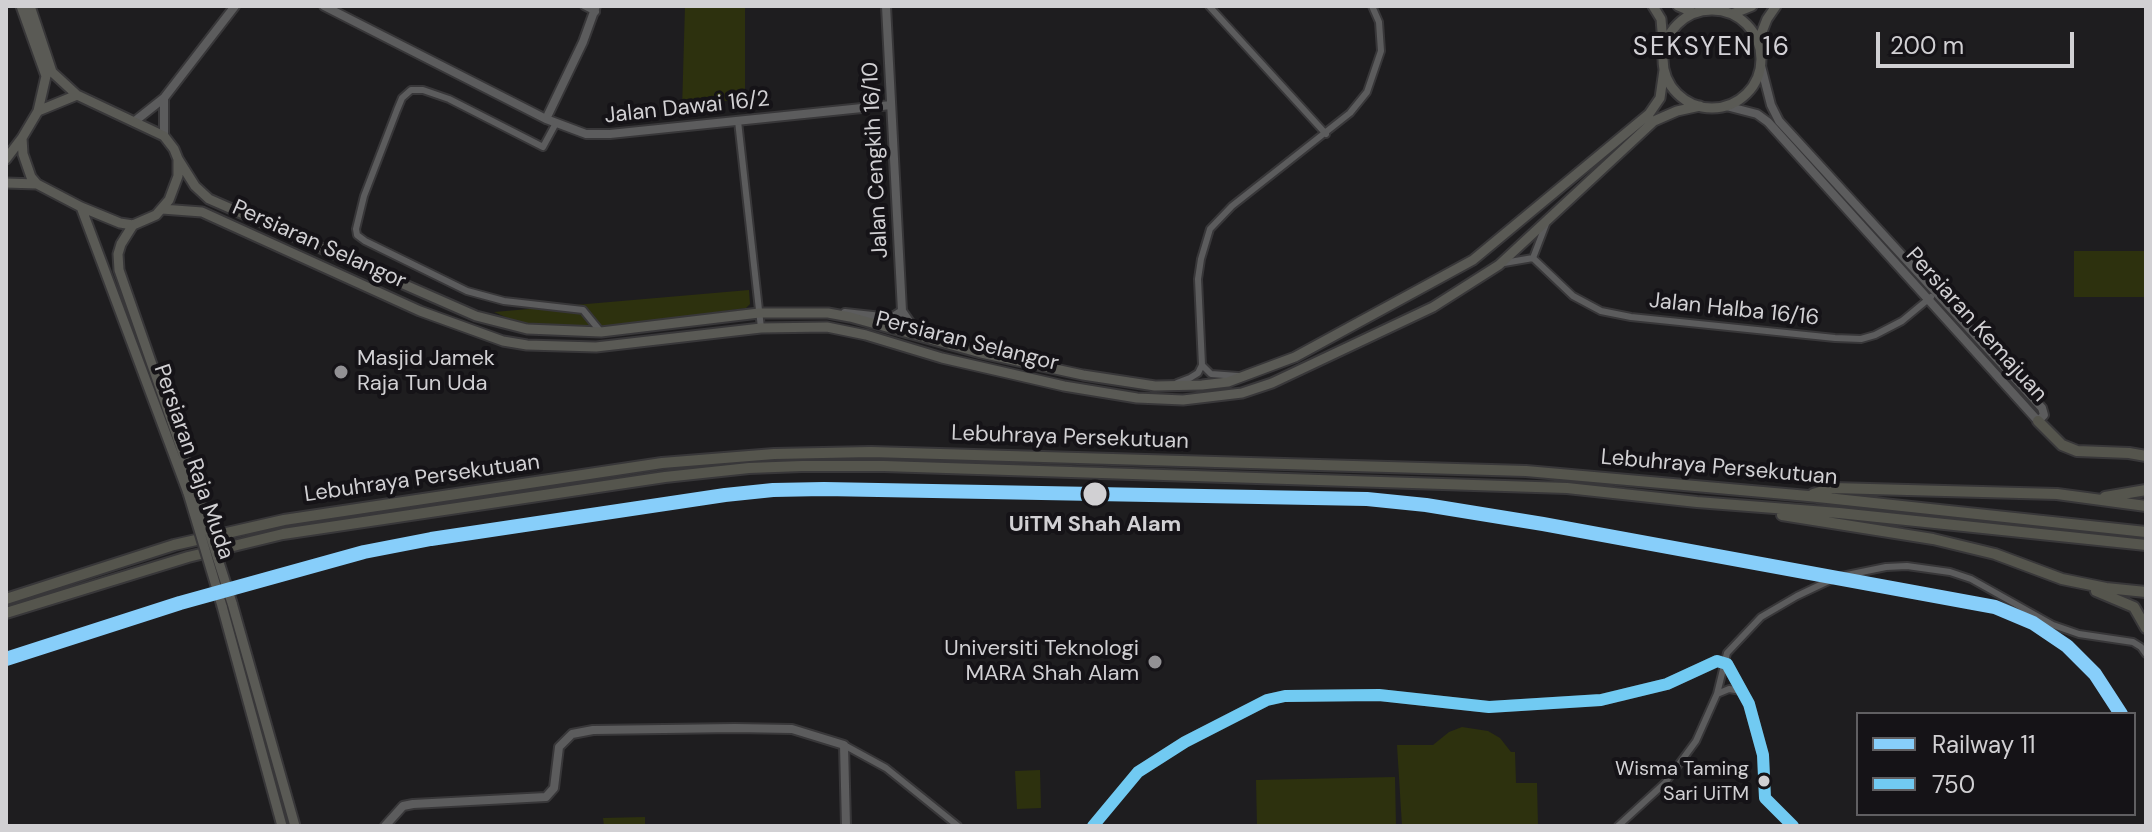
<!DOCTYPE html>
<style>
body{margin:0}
#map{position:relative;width:2152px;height:832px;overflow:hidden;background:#1e1d1f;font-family:"DM Sans",sans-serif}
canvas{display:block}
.frame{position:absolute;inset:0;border:8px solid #d1d0d3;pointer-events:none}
.legend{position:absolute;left:1856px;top:712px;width:280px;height:104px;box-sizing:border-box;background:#151317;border:2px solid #605f62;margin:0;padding:10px 14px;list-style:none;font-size:24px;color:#d1d0d3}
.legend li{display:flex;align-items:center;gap:16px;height:40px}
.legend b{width:40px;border:2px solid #605f62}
.scale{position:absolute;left:1876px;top:32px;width:198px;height:36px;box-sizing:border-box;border:4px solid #d1d0d3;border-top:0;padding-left:10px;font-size:24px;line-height:28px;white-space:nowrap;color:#d1d0d3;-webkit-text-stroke:6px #151317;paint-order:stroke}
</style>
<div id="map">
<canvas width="2152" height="832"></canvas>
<div class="frame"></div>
<ul class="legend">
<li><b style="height:10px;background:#87cefa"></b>Railway 11</li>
<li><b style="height:10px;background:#71caf2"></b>750</li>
</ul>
<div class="scale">200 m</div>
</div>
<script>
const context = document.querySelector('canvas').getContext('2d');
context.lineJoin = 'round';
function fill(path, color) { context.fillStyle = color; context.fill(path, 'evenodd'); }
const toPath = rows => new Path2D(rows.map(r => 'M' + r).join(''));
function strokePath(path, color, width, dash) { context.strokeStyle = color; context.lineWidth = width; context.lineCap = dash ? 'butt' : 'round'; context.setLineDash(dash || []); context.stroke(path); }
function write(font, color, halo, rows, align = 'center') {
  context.font = font + ' "DM Sans",sans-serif'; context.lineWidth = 8; context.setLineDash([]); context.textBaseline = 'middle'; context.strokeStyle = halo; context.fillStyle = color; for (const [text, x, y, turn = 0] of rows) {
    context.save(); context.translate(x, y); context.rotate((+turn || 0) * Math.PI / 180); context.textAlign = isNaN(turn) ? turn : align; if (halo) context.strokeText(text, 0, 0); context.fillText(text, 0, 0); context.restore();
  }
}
const green = toPath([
 [685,6,745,6,745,97,682,110],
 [2074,251,2146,251,2146,297,2074,297],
 [749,290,750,304,746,308,594,329,528,327,494,312],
 [1462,727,1488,731,1500,738,1511,752,1515,752,1516,783,1537,783,1538,826,1402,826,1397,745,1433,745,1449,732],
 [1040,770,1041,808,1017,809,1015,771],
 [1395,777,1396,826,1257,826,1256,780],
 [645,817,645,826,604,826,603,818]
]);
const street = toPath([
 [584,6,596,12],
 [1209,6,1326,134],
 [738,121,761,328],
 [556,123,543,147,449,99,423,90,411,90,402,98,397,110,364,196,356,229,357,235,365,241,467,291,504,301,583,310,601,332],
 [1533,258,1546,224],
 [1504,263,1533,258,1573,296,1601,311,1631,317,1835,338,1861,339,1875,335,1902,321,1931,297],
 [1202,365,1211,374,1238,376],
 [1177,383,1190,378,1198,373,1202,365,1198,279,1201,259,1210,229,1232,206,1350,113,1367,92,1381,51,1379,22,1372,6],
 [1717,694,1729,689,1742,691],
 [844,745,886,768,958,826],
 [1618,826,1665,783,1696,741,1717,694,1727,653,1761,617,1797,596,1837,577,1886,567,1907,566,1950,572,1971,579,2053,625,2079,634,2133,642,2141,647,2146,654]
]);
const secondary = toPath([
 [324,6,546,119,586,134,610,134,891,105],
 [886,6,902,311,913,327,933,337],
 [1726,106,1757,114,1768,122,2038,421,2044,415,2042,408,1779,121,1771,105,1761,66],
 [546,119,583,42,596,6],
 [135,121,164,98,235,6],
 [164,136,164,98],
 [845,313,891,318,902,311],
 [385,826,403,806,413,804,546,797,554,788,559,747,572,734,593,730,735,728,792,729,844,745,846,826],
 [1093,826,1138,772,1185,742,1267,700,1285,696,1379,695,1489,707,1601,700,1667,684,1717,661,1727,664,1749,704,1763,755,1765,798,1793,826]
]);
const primary = toPath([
 [21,6,46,76,38,111],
 [30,6,52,72,77,95],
 [1653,6,1661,19,1663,43],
 [1678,6,1694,13],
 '1663 59a49 49 0 1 1 98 0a49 49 0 1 1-98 0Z',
 [1732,14,1752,6],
 [1758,42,1767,19,1776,6],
 [77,95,164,136,174,149,178,159,178,176,169,200,156,215,133,225,120,223,81,207,37,184,31,177,23,154,22,138,38,111,77,95],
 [6,159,22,138],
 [178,159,195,186,209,199,476,316,527,329,601,332,759,313,828,313,850,317,981,353,1083,375,1155,386,1202,385,1228,382,1295,357,1473,260,1649,114,1660,98,1664,70],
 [6,183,37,184],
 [81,207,188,493],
 [162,209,202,212,420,311,503,341,527,345,596,347,761,328,827,327,866,335,942,358,1064,386,1137,398,1183,400,1242,393,1272,383,1433,307,1499,265,1654,121,1677,111,1700,106],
 [133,225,121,244,118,254,119,270,196,491],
 [232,603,295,826],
 [222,606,282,826]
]);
const highway = toPath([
 [2038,421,2062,445,2077,451,2129,453,2146,456],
 [1813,494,1833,488,2057,494,2146,506],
 [2105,497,2146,490],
 [1782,515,1933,539,1995,554,2062,579,2106,588,2146,592],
 [2096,591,2134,607,2146,628],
 [6,599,174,545,284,520,662,463,774,454,871,452,1526,471,1808,496,2146,532],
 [6,613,188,557,283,534,665,477,749,468,802,466,884,466,1567,488,1697,502,1839,513,2146,545]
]);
const primaryBridge = toPath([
 [196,491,232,603],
 [188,493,222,606]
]);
const bus1 = toPath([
 [1093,826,1138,772,1185,742,1267,700,1285,696,1379,695,1489,707,1601,700,1667,684,1717,661,1727,664,1749,704,1763,755,1765,798,1793,826]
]);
const rail1 = toPath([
 [6,659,180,603,364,552,431,539,725,495,773,490,824,489,1367,499,1426,505,1543,524,1995,607,2033,623,2067,646,2095,674,2121,714]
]);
const markers = [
 [341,372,8,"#929194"],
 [1095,494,13,"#d1d0d3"],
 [1155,662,8,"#929194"],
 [1764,781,7,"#d1d0d3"]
];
const busNames = [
 ["Wisma Taming",1749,770],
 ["Sari UiTM",1749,795]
];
const streetNames = [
 ["Jalan Dawai 16/2",687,108,-6],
 ["Jalan Cengkih 16/10",876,160,-93],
 ["Persiaran Selangor",319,245,24],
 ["Jalan Halba 16/16",1734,310,6],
 ["Persiaran Kemajuan",1976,325,48],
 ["Persiaran Selangor",967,342,14],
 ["Lebuhraya Persekutuan",1070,438,2],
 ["Persiaran Raja Muda",193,462,71],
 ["Lebuhraya Persekutuan",1719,468,5],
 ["Lebuhraya Persekutuan",422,479,-8]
];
const poiNames = [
 ["Masjid Jamek",357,359],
 ["Raja Tun Uda",357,384],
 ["Universiti Teknologi",1139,649,"right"],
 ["MARA Shah Alam",1139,674,"right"]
];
const stopNames = [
 ["UiTM Shah Alam",1095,525]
];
const quarterNames = [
 ["SEKSYEN 16",1712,48]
];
fill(green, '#2d310e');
strokePath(street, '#383739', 10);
strokePath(secondary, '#383739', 12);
strokePath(primary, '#383739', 13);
strokePath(highway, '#383739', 14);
strokePath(street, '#5c5c5d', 6);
strokePath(secondary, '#5c5c5d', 8);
strokePath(primary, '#5a5a55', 9);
strokePath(highway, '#55554d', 10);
strokePath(primaryBridge, '#383739', 13, []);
strokePath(primaryBridge, '#5a5a55', 9);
strokePath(bus1, '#71caf2', 12);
strokePath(rail1, '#87cefa', 14);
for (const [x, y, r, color] of markers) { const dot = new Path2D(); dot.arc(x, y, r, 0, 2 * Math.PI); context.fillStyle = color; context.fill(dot); strokePath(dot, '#151317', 3); }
write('20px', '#d1d0d3', '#151317', busNames, 'right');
write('22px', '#d1d0d3', '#151317', streetNames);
write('22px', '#d1d0d3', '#151317', poiNames, 'left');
write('bold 22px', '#d1d0d3', '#151317', stopNames);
context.letterSpacing = '2px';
write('26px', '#d3d1d6', '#151317', quarterNames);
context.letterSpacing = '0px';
</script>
